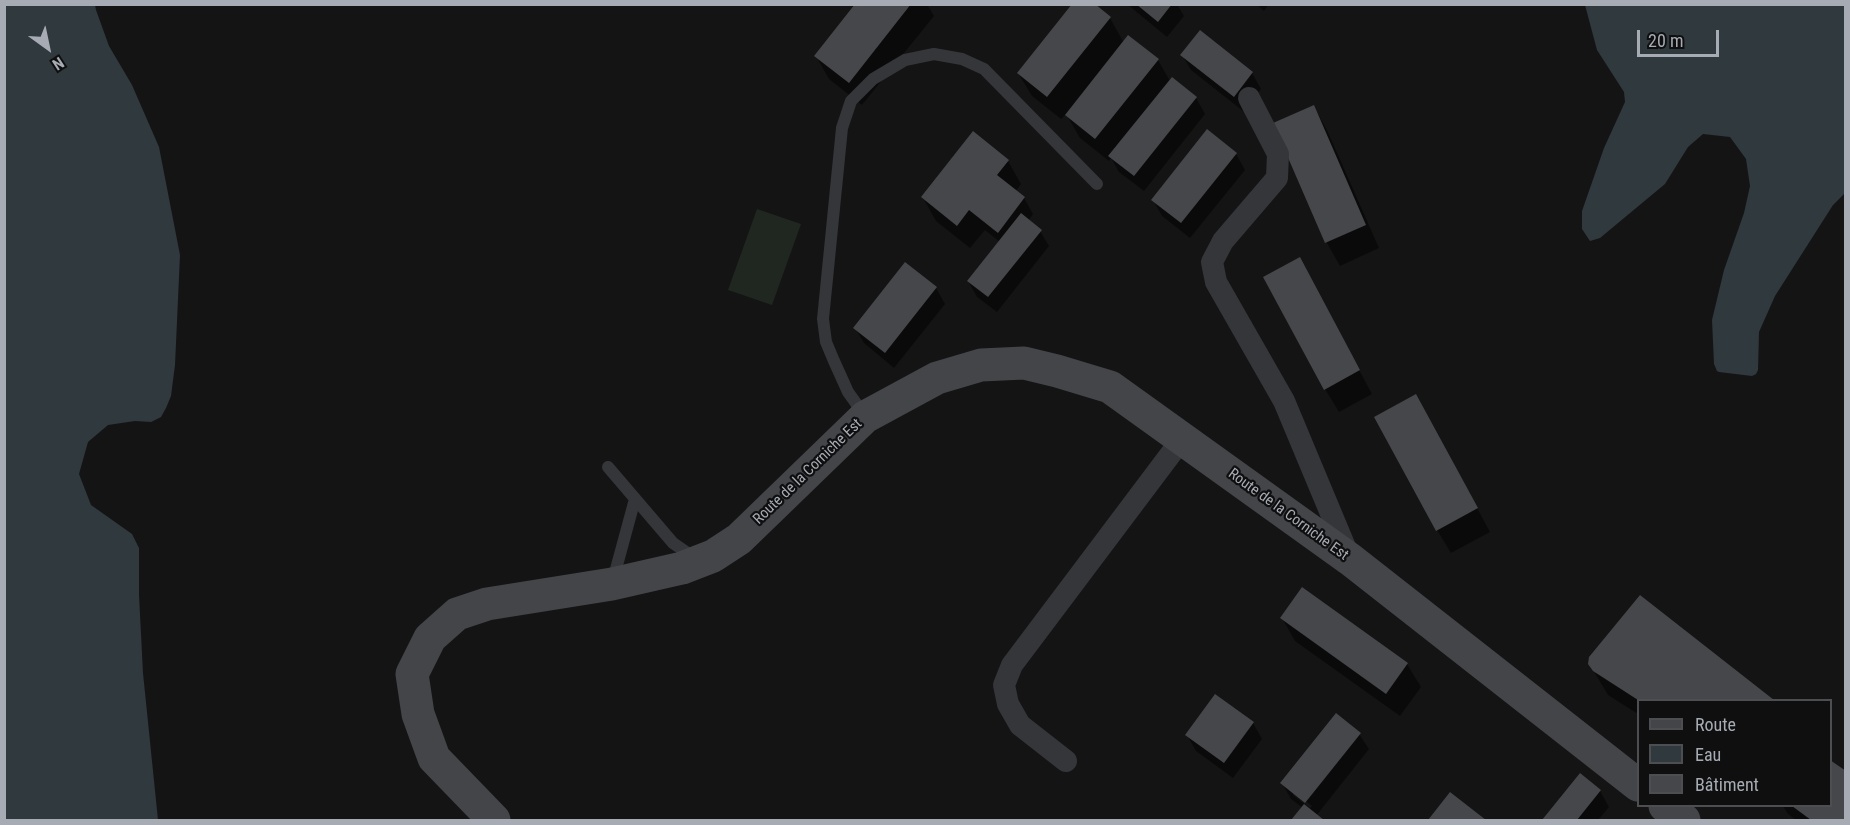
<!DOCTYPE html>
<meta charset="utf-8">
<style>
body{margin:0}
#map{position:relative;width:1850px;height:825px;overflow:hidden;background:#141415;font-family:"Roboto Condensed",sans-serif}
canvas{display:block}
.frame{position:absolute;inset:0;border:6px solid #a7acb4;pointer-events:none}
.legend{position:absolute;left:1637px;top:699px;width:195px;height:108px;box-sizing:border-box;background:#0f0f10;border:2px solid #4c4e52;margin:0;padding:8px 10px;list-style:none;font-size:18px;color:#a7acb4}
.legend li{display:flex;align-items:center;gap:12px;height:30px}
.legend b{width:30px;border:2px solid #4c4e52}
.north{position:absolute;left:18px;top:18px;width:60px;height:60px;-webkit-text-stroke:4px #0f0f10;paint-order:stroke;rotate:147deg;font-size:16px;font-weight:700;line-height:24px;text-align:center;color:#a7acb4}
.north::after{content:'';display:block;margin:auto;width:21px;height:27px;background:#a7acb4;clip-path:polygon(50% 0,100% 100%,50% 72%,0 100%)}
.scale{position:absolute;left:1637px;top:30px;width:82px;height:27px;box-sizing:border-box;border:3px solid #a7acb4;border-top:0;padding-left:8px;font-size:18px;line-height:21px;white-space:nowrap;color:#a7acb4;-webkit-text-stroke:4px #0f0f10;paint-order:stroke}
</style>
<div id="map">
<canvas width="1850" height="825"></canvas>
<div class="frame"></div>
<ul class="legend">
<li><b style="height:8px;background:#434549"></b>Route</li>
<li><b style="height:16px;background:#30393e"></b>Eau</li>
<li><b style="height:16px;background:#46474a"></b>Bâtiment</li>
</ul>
<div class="north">N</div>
<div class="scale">20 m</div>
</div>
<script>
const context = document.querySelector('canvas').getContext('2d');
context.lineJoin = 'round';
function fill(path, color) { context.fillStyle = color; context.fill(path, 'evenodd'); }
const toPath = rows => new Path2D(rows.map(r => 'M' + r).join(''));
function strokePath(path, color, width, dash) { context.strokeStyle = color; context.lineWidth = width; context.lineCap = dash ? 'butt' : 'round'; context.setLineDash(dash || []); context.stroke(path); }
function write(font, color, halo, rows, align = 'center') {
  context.font = font + ' "Roboto Condensed",sans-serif'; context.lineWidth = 4.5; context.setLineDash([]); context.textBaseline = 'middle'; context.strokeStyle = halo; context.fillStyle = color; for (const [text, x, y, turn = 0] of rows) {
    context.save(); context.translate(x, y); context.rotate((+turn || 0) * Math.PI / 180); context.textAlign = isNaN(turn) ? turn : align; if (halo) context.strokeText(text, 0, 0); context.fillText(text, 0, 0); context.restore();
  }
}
const green = toPath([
 [757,209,801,224,772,305,728,290]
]);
const water = toPath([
 [5,4,95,5,96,10,109,46,132,85,159,147,180,255,175,365,171,396,166,408,161,417,151,422,135,421,108,425,88,442,79,474,91,505,132,534,139,548,139,595,143,673,158,820,5,820],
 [1585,5,1845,5,1845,193,1833,205,1775,296,1759,332,1758,370,1756,374,1752,376,1719,372,1717,371,1714,364,1712,320,1724,270,1744,213,1750,186,1746,159,1730,137,1703,134,1688,147,1665,184,1600,238,1590,241,1582,229,1582,211,1604,148,1625,102,1624,92,1597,50]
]);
const shadow = toPath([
 [857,4,927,4,934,16,862,105,829,79,816,56],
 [1127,4,1177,4,1184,16,1167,37],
 [1256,4,1269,4,1264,11],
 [1110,18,1124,43,1158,60,1170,81,1196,98,1205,114,1144,191,1119,172,1111,158,1109,161,1080,138,1066,114,1061,119,1032,96,1018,73],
 [1182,55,1252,73,1261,89,1243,111,1191,70],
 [1314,107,1327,130,1379,248,1340,266,1327,243,1275,124],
 [1236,154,1245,170,1190,238,1162,216,1153,200],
 [1008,161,1021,184,1016,191,1024,198,1033,214,1028,221,1040,231,1049,246,997,312,977,297,968,281,1000,242,985,230,970,248,936,221,923,198],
 [1312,282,1372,394,1339,412,1325,389],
 [936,288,945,304,894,368,864,343,855,328],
 [1429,419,1490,532,1451,553,1437,530],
 [1640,597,1772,700,1638,700,1638,714,1608,695,1589,663],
 [1282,618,1407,664,1421,687,1400,716,1295,641],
 [1253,723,1262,739,1233,778,1196,751,1187,735],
 [1359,734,1369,749,1316,816,1322,820,1293,820,1303,808,1291,799,1282,783],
 [1293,791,1312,806,1310,808,1293,795],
 [1846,773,1846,820,1796,820,1788,814,1783,806,1830,806],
 [1580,775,1600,791,1609,807,1598,820,1544,820],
 [1451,794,1484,820,1430,820]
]);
const building = toPath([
 [855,4,911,4,849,83,814,56],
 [1072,4,1095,4,1111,17,1047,97,1017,73],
 [1136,4,1172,4,1158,22],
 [1200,30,1253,72,1234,97,1180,55],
 [1128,35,1159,59,1095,139,1065,115],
 [1172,77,1197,97,1134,176,1108,156],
 [1314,105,1366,225,1325,243,1273,123],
 [1207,129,1237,153,1181,223,1151,200],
 [973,131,1009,160,997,175,1025,197,998,233,969,210,957,226,921,197],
 [1021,213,1042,230,988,297,967,281],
 [1300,257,1360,370,1324,390,1263,277],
 [905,262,937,287,885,353,853,328],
 [1416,394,1478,508,1436,531,1374,417],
 [1302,587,1408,663,1386,694,1280,618],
 [1640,595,1774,700,1638,700,1593,671,1588,664,1589,657],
 [1215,694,1254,722,1224,763,1185,735],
 [1336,713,1361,733,1305,803,1280,783],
 [1830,760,1846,771,1846,820,1811,820,1792,806,1830,806],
 [1580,773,1601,790,1577,820,1542,820],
 [1450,792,1486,820,1428,820],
 [1304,804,1324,820,1291,820]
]);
const lane = toPath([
 [865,416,848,392,834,361,826,342,823,319,842,128,851,101,873,79,905,60,934,54,962,59,984,69,1097,184],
 [608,467,673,543,696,559],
 [613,580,635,499]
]);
const street = toPath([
 [1249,98,1278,154,1277,178,1223,241,1212,262,1216,282,1284,401,1350,559],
 [1066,761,1020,725,1008,704,1004,685,1012,665,1182,439]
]);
const secondary = toPath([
 [1665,806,1684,820],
 [494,820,434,758,418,714,412,674,430,638,457,614,487,604,612,584,682,568,713,556,739,539,865,417,937,378,981,365,1024,363,1057,371,1110,387,1351,560,1638,785]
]);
const streetNames = [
 ["Route de la Corniche Est",808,472,-44],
 ["Route de la Corniche Est",1288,515,36]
];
fill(green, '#202721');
fill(water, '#30393e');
fill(shadow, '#0007');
fill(building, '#46474a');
strokePath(lane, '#35363a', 12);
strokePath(street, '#35363a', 22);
strokePath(secondary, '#434549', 33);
write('15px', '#a7acb4', '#0f0f10', streetNames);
</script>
